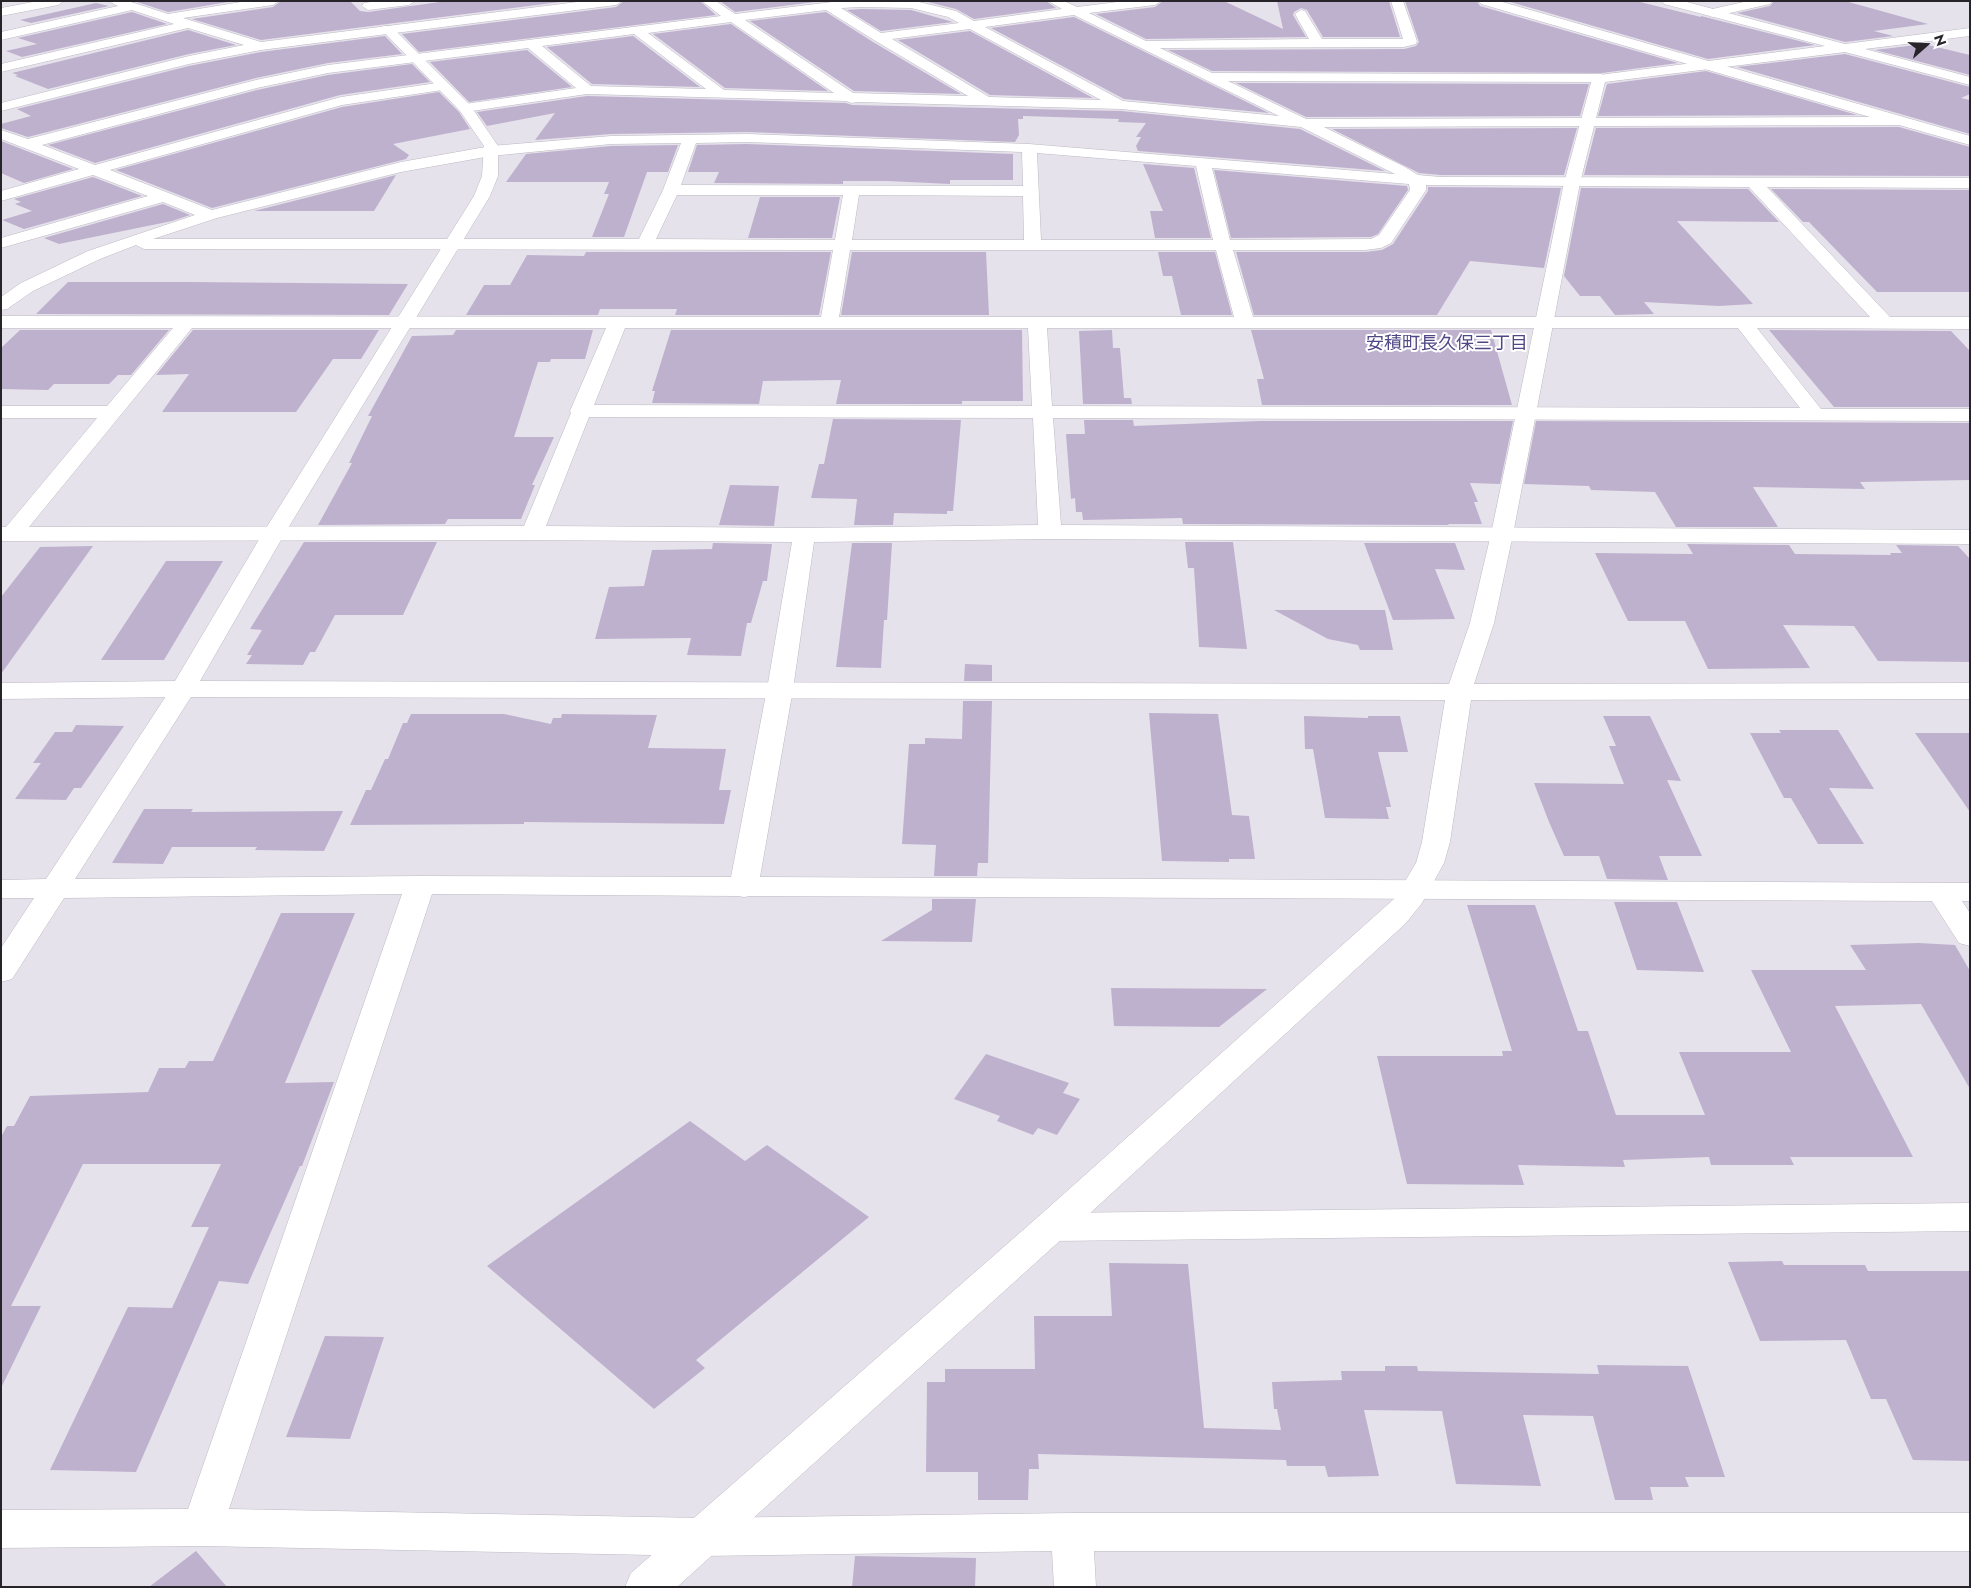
<!DOCTYPE html>
<meta charset="utf-8">
<style>
body{margin:0}
#map{position:relative;width:1971px;height:1588px;overflow:hidden;background:#e6e2eb;font-family:Jost,sans-serif}
canvas{display:block}
.frame{position:absolute;inset:0;border:2px solid #262428;pointer-events:none}
.north{position:absolute;left:1901px;top:20px;width:50px;height:50px;-webkit-text-stroke:4px #fff;paint-order:stroke;rotate:71deg;font-size:14px;font-weight:700;line-height:20px;text-align:center;color:#262428}
.north::after{content:'';display:block;margin:auto;width:18px;height:22px;background:#262428;clip-path:polygon(50% 0,100% 100%,50% 72%,0 100%)}
</style>
<div id="map">
<canvas width="1971" height="1588"></canvas>
<div class="frame"></div>
<div class="north">N</div>
</div>
<script>
const context = document.querySelector('canvas').getContext('2d');
context.lineJoin = 'round';
function fill(path, color) { context.fillStyle = color; context.fill(path, 'evenodd'); }
const toPath = rows => new Path2D(rows.map(r => 'M' + r).join(''));
function strokePath(path, color, width, dash) { context.strokeStyle = color; context.lineWidth = width; context.lineCap = dash ? 'butt' : 'round'; context.setLineDash(dash || []); context.stroke(path); }
function write(font, color, halo, rows, align = 'center') {
  context.font = font + ' Jost,"Noto Sans JP",sans-serif'; context.lineWidth = 4; context.setLineDash([]); context.textBaseline = 'middle'; context.strokeStyle = halo; context.fillStyle = color; for (const [text, x, y, turn = 0] of rows) {
    context.save(); context.translate(x, y); context.rotate((+turn || 0) * Math.PI / 180); context.textAlign = isNaN(turn) ? turn : align; if (halo) context.strokeText(text, 0, 0); context.fillText(text, 0, 0); context.restore();
  }
}
const building = toPath([
 [140,1,234,1,168,12,137,2],
 [281,1,350,1,360,11,368,12,447,1,568,1,261,40,192,19,273,7],
 [624,1,700,1,716,15,419,52,402,34,616,7],
 [720,1,823,1,735,12],
 [924,1,1046,1,1056,8,974,19,956,9],
 [1163,1,1224,1,1283,29,1277,1,1389,1,1400,37,1323,37,1307,10,1301,8,1294,12,1293,15,1306,37,1146,39,1096,14,1155,7],
 [1405,1,1477,1,1480,6,1678,63,1602,73,1212,71,1168,50,1404,49,1416,46,1419,42],
 [1507,1,1636,1,1701,17,1701,16,1815,45,1708,59],
 [1774,1,1845,1,1928,24,1874,31,1893,36,1845,42,1737,13,1770,6],
 [96,3,109,6,31,23,20,20],
 [861,9,911,10,953,22,881,31,847,10],
 [132,12,167,24,22,57,6,51,37,44,18,38],
 [826,12,873,42,961,94,854,91,750,21],
 [1074,17,1269,113,1124,99,991,28],
 [731,24,828,91,725,88,653,34],
 [188,30,236,45,189,54,48,89,15,76,18,75,12,73],
 [970,31,1093,98,990,95,898,40],
 [385,36,402,54,328,63,256,78,28,137,1,128,1,124,31,116,17,109,189,66,261,52],
 [633,36,700,87,592,84,547,47],
 [1924,44,1970,55,1970,75,1875,50],
 [527,50,572,87,469,102,430,62],
 [1845,54,1970,87,1970,94,1961,98,1970,100,1970,134,1737,67],
 [412,64,430,82,340,95,95,163,48,145,257,90,328,75],
 [1706,71,1857,115,1598,116,1607,84],
 [1236,83,1589,84,1580,116,1306,117],
 [439,92,459,112,470,129,393,144,409,155,406,159,212,208,116,170,342,107],
 [587,96,846,103,852,105,1121,111,1300,129,1385,171,1138,151,1136,146,1141,137,1136,137,1146,123,1118,122,1119,119,1023,116,1023,119,1018,119,1019,135,1015,142,747,132,611,134,535,140,555,113,487,126,477,112],
 [1899,127,1970,147,1970,176,1584,175,1596,128],
 [1577,128,1564,175,1441,175,1419,173,1332,129],
 [1,141,73,169,24,183,1,173],
 [747,144,1013,154,1013,180,950,180,950,184,888,181,843,181,843,184,714,183,719,172,688,172,697,145],
 [678,145,668,172,647,172,624,237,592,237,609,194,604,194,609,182,506,182,526,154,611,146],
 [1143,164,1194,168,1211,238,1155,238,1150,211,1163,211],
 [1214,170,1407,186,1408,190,1378,234,1371,237,1231,238],
 [396,175,374,211,254,211],
 [93,177,142,196,24,229,2,220,32,211,15,204,21,202,14,199],
 [1428,187,1561,188,1544,268,1470,261,1437,315,1254,315,1236,252,1365,252,1382,250,1393,244,1428,191],
 [1581,188,1748,189,1779,222,1677,221,1753,304,1719,306,1644,302,1654,314,1615,315,1600,296,1580,296,1564,276],
 [1771,189,1970,190,1970,292,1877,292,1809,222,1803,222],
 [760,197,840,197,832,238,748,238],
 [163,204,190,215,172,221,59,244,44,238],
 [586,252,831,252,819,315,675,315,677,309,600,309,598,315,466,315,484,285,510,285,527,255,584,256],
 [852,252,986,252,989,315,841,315],
 [1158,252,1215,252,1232,315,1181,315,1172,276,1163,276],
 [68,282,190,282,408,284,389,315,36,314],
 [20,330,169,330,131,375,118,375,109,384,54,384,48,390,1,389,1,348],
 [193,330,379,330,361,359,333,359,296,412,162,412,189,374,156,375],
 [456,330,593,330,585,359,551,359,550,362,538,362,514,437,554,437,532,485,535,485,521,519,448,519,445,524,318,525,352,463,349,463,372,416,368,416,412,336,453,335],
 [671,330,1022,330,1023,401,962,401,962,404,836,404,841,380,763,381,759,404,652,403,655,391,652,391],
 [1112,330,1113,348,1120,348,1124,398,1131,398,1132,404,1083,404,1079,331],
 [1251,330,1491,330,1512,405,1262,405,1257,379,1264,379],
 [1769,330,1951,331,1970,351,1970,407,1834,407],
 [833,419,961,420,953,511,947,511,947,514,894,513,893,525,854,525,857,499,811,498,819,464,824,464],
 [1084,420,1133,420,1134,426,1260,421,1513,421,1500,484,1470,483,1478,502,1474,502,1482,524,1448,524,1449,525,1183,524,1182,518,1083,520,1082,512,1076,512,1075,498,1071,499,1066,434,1085,434],
 [1536,421,1970,423,1970,480,1860,482,1865,489,1753,487,1778,527,1676,527,1655,492,1591,490,1589,486,1524,484],
 [730,485,779,486,774,526,719,525],
 [304,542,437,542,403,615,335,615,315,652,310,652,303,665,246,664,252,655,247,655,262,630,250,629],
 [1185,542,1233,542,1247,649,1199,647,1194,568,1188,568],
 [713,543,772,544,767,581,763,581,751,623,747,623,741,656,687,655,691,638,595,639,609,587,644,586,652,550,712,549],
 [852,543,892,543,887,620,884,620,881,668,836,667],
 [1364,543,1455,543,1465,570,1435,569,1455,619,1393,620],
 [1687,544,1789,545,1795,554,1891,555,1890,553,1902,553,1896,545,1958,546,1970,559,1970,662,1878,661,1854,626,1783,625,1810,668,1708,669,1685,621,1628,621,1595,553,1693,554],
 [93,546,1,674,1,597,40,547],
 [166,561,223,561,164,660,101,660],
 [1274,610,1385,610,1393,650,1360,650,1358,645,1328,639],
 [965,664,992,665,992,681,964,681],
 [963,701,992,701,988,863,978,863,977,876,934,876,936,845,902,844,909,744,925,744,925,738,962,739],
 [1149,713,1218,714,1232,815,1249,816,1255,859,1229,859,1229,862,1162,861],
 [411,714,504,714,551,724,553,718,561,718,562,714,657,715,648,748,726,749,719,790,731,790,724,824,524,822,524,824,350,825,366,790,371,790,385,759,388,759,403,723,407,723],
 [1304,716,1368,718,1368,716,1400,716,1408,752,1378,752,1391,807,1386,807,1389,819,1325,818,1313,749,1305,749],
 [1603,716,1650,716,1681,781,1667,780,1702,856,1659,856,1668,880,1607,879,1599,856,1564,856,1549,822,1534,783,1624,784,1609,746,1616,746],
 [76,725,124,726,81,788,74,788,66,800,15,799,41,763,33,763,55,732,72,732],
 [1779,730,1838,730,1874,789,1829,788,1864,844,1818,844,1791,798,1784,798,1750,733,1781,733],
 [1915,733,1970,733,1970,812],
 [144,809,193,809,191,812,343,811,324,851,255,850,257,847,172,847,163,864,112,863],
 [932,899,976,899,972,942,881,941,932,910],
 [1614,902,1677,902,1704,972,1637,970],
 [1467,905,1535,905,1578,1031,1588,1031,1616,1115,1705,1115,1679,1052,1791,1052,1751,970,1866,970,1850,945,1919,943,1955,945,1970,971,1970,1089,1921,1004,1835,1006,1913,1157,1790,1157,1794,1165,1711,1165,1709,1157,1623,1160,1625,1167,1518,1165,1524,1185,1407,1184,1377,1056,1503,1056,1502,1051,1512,1051],
 [281,913,355,913,285,1083,334,1082,302,1166,300,1166,248,1284,219,1281,136,1472,50,1470,128,1307,172,1308,209,1227,191,1227,221,1164,83,1164,11,1306,41,1306,1,1388,1,1137,7,1126,14,1126,30,1096,148,1092,159,1068,185,1068,189,1061,213,1061],
 [1111,988,1267,989,1219,1027,1114,1026],
 [986,1054,1069,1083,1063,1093,1080,1099,1057,1135,1038,1128,1033,1135,997,1121,1000,1116,954,1099],
 [690,1121,745,1161,767,1145,869,1217,696,1360,705,1368,654,1409,487,1266],
 [1782,1261,1784,1265,1865,1265,1868,1271,1970,1271,1970,1461,1913,1460,1886,1399,1871,1399,1846,1340,1760,1341,1728,1262],
 [1109,1263,1188,1264,1204,1428,1281,1430,1277,1409,1274,1409,1272,1382,1342,1380,1341,1371,1385,1371,1385,1366,1417,1366,1418,1371,1599,1374,1597,1365,1688,1366,1725,1477,1685,1477,1689,1487,1650,1487,1653,1500,1615,1500,1593,1416,1523,1415,1541,1486,1456,1484,1442,1411,1364,1410,1379,1476,1328,1477,1325,1466,1287,1466,1286,1460,1038,1454,1039,1469,1029,1469,1028,1500,978,1500,978,1472,926,1472,927,1382,945,1382,945,1369,1035,1369,1034,1316,1112,1316],
 [325,1336,384,1337,350,1439,286,1437],
 [196,1551,227,1587,149,1587],
 [855,1556,976,1558,975,1587,852,1587]
]);
const street = toPath([
 [38,1,64,1,58,5,1,16,1,8,38,1],
 [108,1,128,1,168,14,247,1,279,1,273,5,183,18,261,42,585,1,622,1,616,5,261,50,189,64,1,111,1,103,189,56,244,45,188,28,1,72,1,64,174,24,132,10,1,40,1,32,118,6,108,1],
 [377,1,415,1,409,5,368,10,362,6,364,3,377,1],
 [702,1,716,1,735,14,840,1,915,1,956,11,974,21,1062,9,1048,1,1064,1,1077,7,1125,1,1161,1,1155,5,1089,13,1146,41,1309,39,1295,14,1301,10,1305,11,1322,39,1403,39,1391,1,1403,1,1417,41,1416,44,1404,47,1160,48,1212,73,1601,74,1608,78,1601,82,1228,81,1306,119,1870,117,1481,4,1479,1,1499,1,1970,136,1970,145,1899,125,1324,127,1405,167,1418,175,1441,177,1970,178,1970,188,1767,187,1890,317,1970,317,1970,329,1757,328,1821,409,1970,409,1970,421,1053,418,1061,525,1970,530,1970,544,1050,539,814,542,793,689,760,877,1970,883,1970,901,1962,901,1970,913,1970,946,1959,943,1932,901,750,896,744,897,738,896,432,894,229,1509,702,1518,1072,1513,1970,1513,1970,1551,1094,1551,1096,1587,1054,1587,1052,1551,702,1556,202,1546,1,1548,1,1510,188,1509,402,894,64,898,12,979,1,982,1,948,34,898,1,898,1,880,46,879,174,684,183,681,192,684,196,689,75,879,420,876,731,877,767,689,792,542,532,540,1,541,1,527,6,527,97,418,1,418,1,406,107,406,173,328,1,328,1,316,821,317,833,250,144,249,136,245,100,259,33,291,7,309,1,310,1,297,21,283,88,251,195,215,163,202,1,248,1,238,148,196,93,175,1,201,1,191,79,169,1,139,1,130,28,139,256,80,328,65,721,16,702,1],
 [861,7,911,8,948,17,959,23,881,33,841,8,861,7],
 [826,10,874,40,968,96,853,93,745,20,826,10],
 [1074,15,1279,116,1123,101,985,27,1074,15],
 [731,22,834,93,724,90,648,33,731,22],
 [970,29,1101,100,989,97,892,39,970,29],
 [634,34,706,89,591,86,542,46,634,34],
 [528,48,576,88,465,104,460,105,458,108,460,111,465,112,587,94,846,101,852,103,857,102,1121,109,1301,127,1395,174,1029,144,747,134,611,136,491,146,401,162,212,210,110,170,342,105,449,89,451,86,444,82,341,97,95,165,42,145,257,88,328,73,528,48],
 [747,142,1022,152,1023,186,681,185,696,143,747,142],
 [681,143,663,190,639,239,153,239,217,218,401,172,491,156,611,144,681,143],
 [1037,153,1196,166,1213,240,1041,240,1037,153],
 [1212,168,1409,184,1410,190,1379,235,1371,239,1230,240,1212,168],
 [1426,185,1749,187,1870,317,1253,317,1233,250,1365,250,1381,248,1391,243,1426,190,1426,185],
 [677,195,843,195,835,240,656,239,677,195],
 [859,195,1023,196,1024,240,852,240,859,195],
 [850,250,1216,250,1234,317,839,317,850,250],
 [192,328,606,328,570,411,571,413,524,526,29,527,192,328],
 [625,328,1028,328,1032,406,594,405,625,328],
 [1047,328,1738,328,1800,408,1052,406,1047,328],
 [589,417,1033,418,1038,525,804,528,546,526,589,417],
 [1748,1,1772,1,1770,4,1712,17,1706,13,1708,10,1748,1],
 [1970,1203,1970,1231,1051,1241,1038,1237,1033,1227,1038,1217,1051,1213,1970,1203]
]);
const secondary = toPath([
 [1662,1,1683,1,1845,44,1970,28,1970,36,1865,49,1970,77,1970,85,1845,52,1605,82,1580,183,1513,534,1494,623,1474,684,1970,683,1970,699,1471,700,1450,842,1444,863,1422,903,1406,923,1064,1237,677,1587,625,1587,631,1573,1038,1217,1395,898,1416,863,1422,842,1445,700,183,697,1,699,1,683,175,681,263,533,474,196,482,176,484,146,460,111,381,29,383,26,391,26,470,105,498,146,498,176,490,196,285,533,200,681,1449,684,1470,623,1491,534,1564,183,1592,79,1599,75,1825,46,1664,4,1662,1]
]);
const farNeighbourhoodnames = [
 ["安積町長久保三丁目",1447,345]
];
fill(building, '#beb1ce');
strokePath(street, '#bdb9c2', 1);
strokePath(secondary, '#bdb9c2', 1);
fill(street, '#fff');
fill(secondary, '#fff');
write('18px', '#504886', '#fff', farNeighbourhoodnames);
</script>
